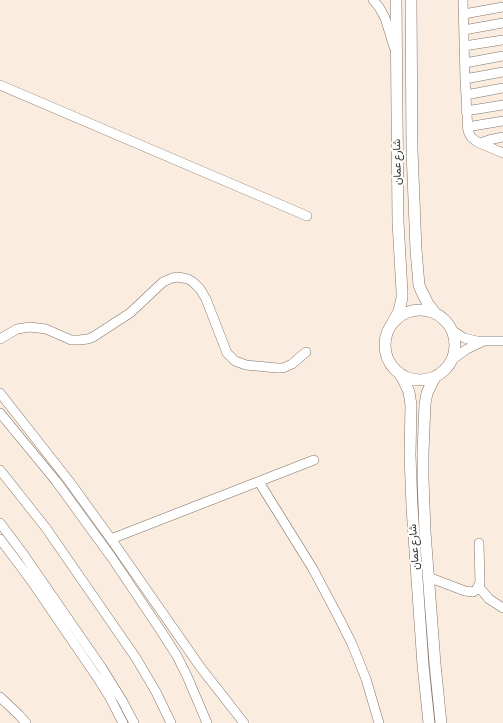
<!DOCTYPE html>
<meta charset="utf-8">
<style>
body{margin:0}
canvas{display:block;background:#faecdf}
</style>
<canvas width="503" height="723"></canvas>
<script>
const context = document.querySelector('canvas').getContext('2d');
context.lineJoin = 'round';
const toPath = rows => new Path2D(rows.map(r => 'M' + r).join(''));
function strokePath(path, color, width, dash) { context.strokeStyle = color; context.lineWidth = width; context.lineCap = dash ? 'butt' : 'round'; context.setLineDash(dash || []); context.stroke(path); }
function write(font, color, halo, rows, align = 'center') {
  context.font = font + ' "Asap Condensed",Vazirmatn,sans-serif'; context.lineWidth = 4; context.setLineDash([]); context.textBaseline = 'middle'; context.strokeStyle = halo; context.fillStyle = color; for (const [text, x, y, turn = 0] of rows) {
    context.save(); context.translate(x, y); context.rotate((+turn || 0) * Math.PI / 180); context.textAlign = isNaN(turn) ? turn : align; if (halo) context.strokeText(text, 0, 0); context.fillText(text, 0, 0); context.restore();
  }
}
const minor = toPath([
 [373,0,379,7,385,18,394,47],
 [463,0,465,79,468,131,471,137,477,142,503,153],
 [464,14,503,7],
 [464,30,503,23],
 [464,46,503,40],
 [465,63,503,56],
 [465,79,503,72],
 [0,85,307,216],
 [466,95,503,88],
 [466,111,503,105],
 [467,127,503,121],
 [480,143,489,140,503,137],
 [453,331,464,338,477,341,503,341],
 [0,339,17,329,30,327,46,329,71,340,79,340,88,339,93,337,130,313,163,282,172,278,178,277,188,279,193,282,200,289,206,299,227,353,235,361,246,365,277,368,283,368,292,364,306,352],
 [453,359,467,349,482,342],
 [0,393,69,481,111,539,201,668,244,723],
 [0,413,56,481,112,558,161,631,177,656,187,676,207,723],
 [0,470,46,528,136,658,156,692,171,723],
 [259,482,313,569,339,618,352,644,366,679,379,723],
 [0,523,24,555,102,668,123,702,134,723],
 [0,539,30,579,99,680,109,696,123,723],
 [111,539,314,460],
 [428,577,465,591,473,592,476,590,480,583,479,543],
 [479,587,489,599,503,608],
 [0,697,19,715,26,723]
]);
const major = toPath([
 [411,0,412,150,416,250,419,285,421,290,428,304,435,313],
 '385 345a35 35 0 1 1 70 0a35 35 0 1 1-70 0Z',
 [393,322,399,311,402,298,402,292,398,222,396,0],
 [399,373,403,379,409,392,411,405,410,455,412,507,423,665,429,723],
 [435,377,427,393,425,404,423,452,423,479,425,532,435,664,441,723]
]);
const streetNames = [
 ["شارع عمان",397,162,-91],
 ["شارع عمان",414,547,-94]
];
strokePath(minor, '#827569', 10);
strokePath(major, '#827569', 12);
strokePath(minor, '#fff', 9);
strokePath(major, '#fff', 11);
write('11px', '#36302b', '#fff', streetNames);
</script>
